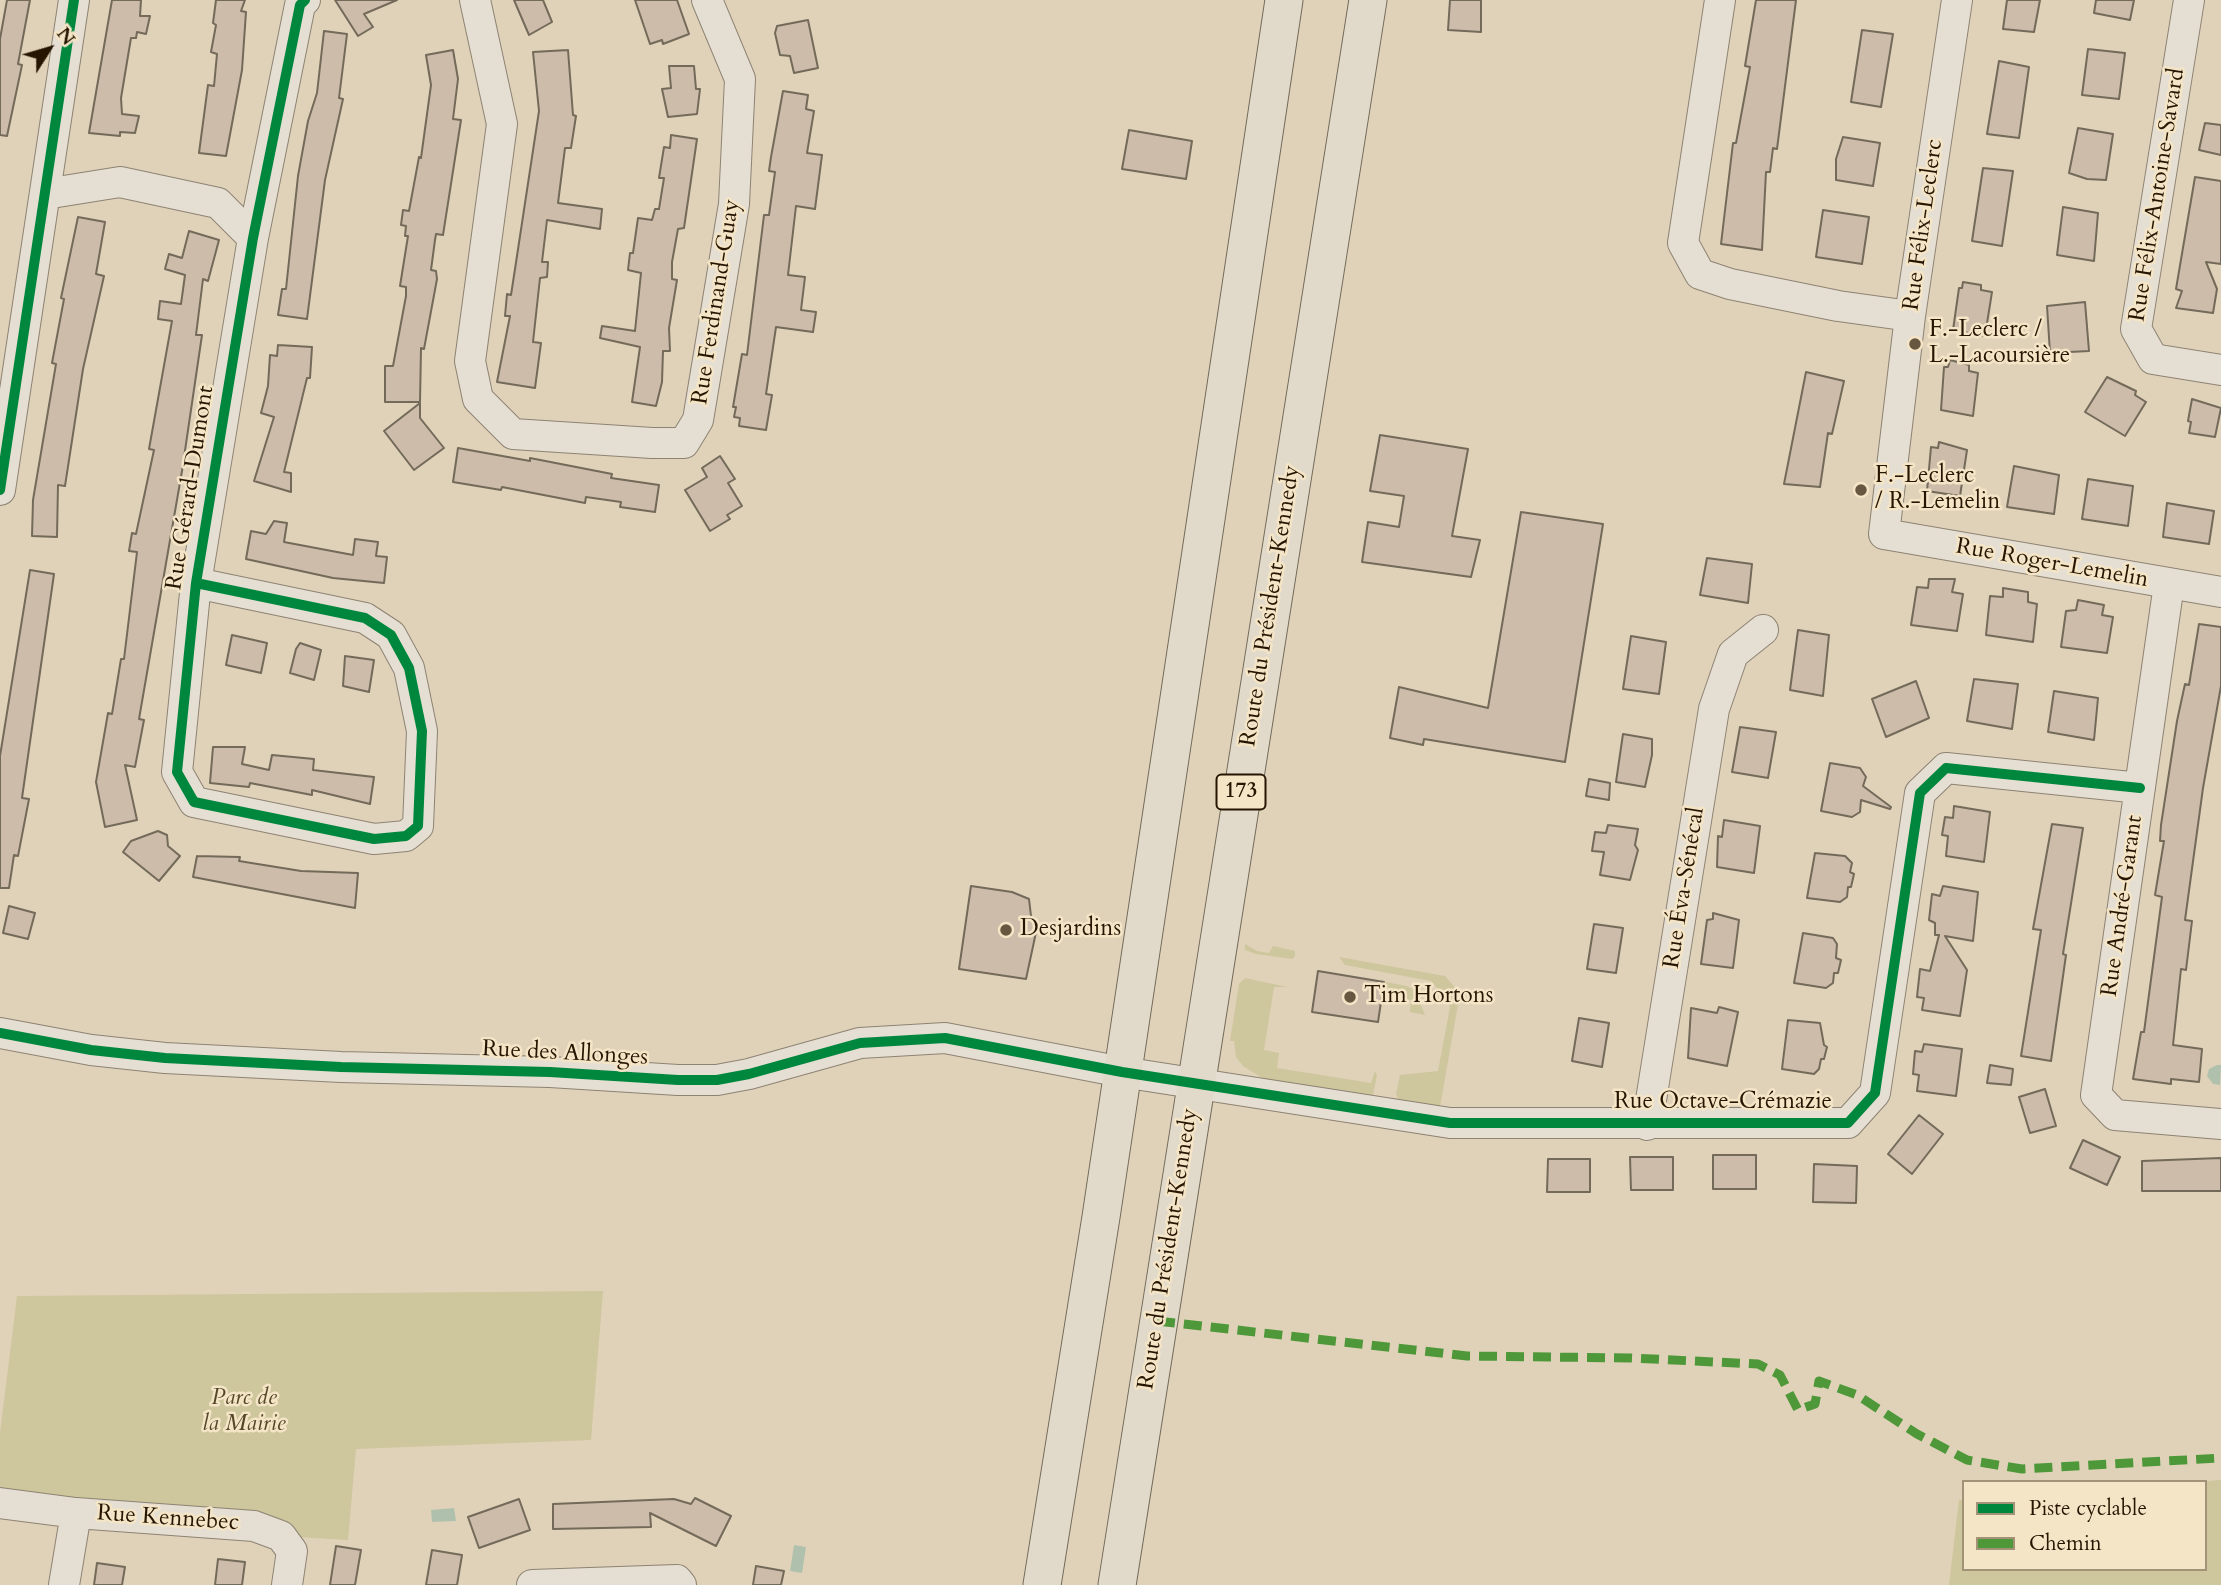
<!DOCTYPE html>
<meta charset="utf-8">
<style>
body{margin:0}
#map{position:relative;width:2221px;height:1585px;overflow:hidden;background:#e0d2b9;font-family:Cardo,serif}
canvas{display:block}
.legend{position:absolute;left:1962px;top:1480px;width:245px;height:91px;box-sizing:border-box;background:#f5e5c7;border:2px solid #a29277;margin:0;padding:9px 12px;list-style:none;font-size:21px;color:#261500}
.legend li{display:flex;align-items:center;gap:14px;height:35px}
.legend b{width:35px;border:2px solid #a29277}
.north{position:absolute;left:14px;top:14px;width:70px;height:70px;-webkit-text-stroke:5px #f5e5c7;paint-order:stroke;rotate:53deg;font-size:19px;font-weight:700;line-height:28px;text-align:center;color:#261500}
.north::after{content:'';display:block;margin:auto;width:24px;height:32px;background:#261500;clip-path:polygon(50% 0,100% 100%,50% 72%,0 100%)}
</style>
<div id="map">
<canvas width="2221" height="1585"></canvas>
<ul class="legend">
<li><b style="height:9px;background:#00873e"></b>Piste cyclable</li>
<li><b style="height:9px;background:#4e9839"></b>Chemin</li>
</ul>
<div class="north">N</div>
</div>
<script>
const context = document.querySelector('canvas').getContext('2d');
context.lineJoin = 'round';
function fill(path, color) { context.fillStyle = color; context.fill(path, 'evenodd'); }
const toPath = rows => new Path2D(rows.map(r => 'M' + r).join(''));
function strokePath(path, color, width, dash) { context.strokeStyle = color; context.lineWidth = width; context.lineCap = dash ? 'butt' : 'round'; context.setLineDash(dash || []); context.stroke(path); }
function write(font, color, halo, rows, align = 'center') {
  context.font = font + ' Cardo,serif'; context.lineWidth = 5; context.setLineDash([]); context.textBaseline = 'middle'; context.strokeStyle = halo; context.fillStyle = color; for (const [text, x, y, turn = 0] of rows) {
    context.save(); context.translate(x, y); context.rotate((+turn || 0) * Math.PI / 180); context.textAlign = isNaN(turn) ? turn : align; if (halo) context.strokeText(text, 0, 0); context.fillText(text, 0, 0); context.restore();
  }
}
const green = toPath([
 [1245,944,1257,951,1269,953,1273,946,1295,951,1295,956,1292,959,1256,954,1245,950],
 [1339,957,1445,976,1460,993,1440,1107,1399,1102,1396,1094,1400,1075,1438,1071,1450,1007,1448,1001,1431,981,1345,965],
 [1245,978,1287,987,1274,987,1264,1050,1279,1053,1277,1068,1371,1083,1375,1071,1377,1075,1373,1095,1367,1099,1263,1083,1264,1079,1243,1066,1236,1057,1234,1041,1230,1041,1239,984],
 [1385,982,1407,986,1415,991,1425,1015,1410,1012,1411,1000,1406,999,1407,991,1384,987],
 [603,1291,591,1440,356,1449,348,1540,281,1536,0,1503,0,1433,17,1296],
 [2221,1480,2221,1585,1949,1585,1959,1500,1964,1500,1964,1569,2205,1569,2205,1482,2194,1482]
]);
const water = toPath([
 [2217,1065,2221,1065,2220,1085,2213,1084,2207,1076,2209,1069],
 [454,1508,456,1521,432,1522,431,1510],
 [794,1545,806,1547,802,1573,790,1571]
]);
const building = toPath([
 [7,0,30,0,18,64,22,65,7,136,0,135,0,39,7,0],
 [112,0,141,0,140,16,150,16,146,34,137,32,136,38,131,38,121,98,122,114,139,116,135,133,120,132,120,136,89,133,112,0],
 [216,0,245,0,241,11,246,12,242,70,226,156,199,153,208,85,214,86,217,54,211,52,216,25,213,23,216,0],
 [335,0,397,0,364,14,373,27,358,36,335,0],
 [514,0,543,0,552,22,529,35,514,0],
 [635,0,677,0,689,34,663,44,662,40,650,44,635,0],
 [1450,0,1481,0,1481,32,1448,30,1450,0],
 [1756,0,1796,0,1777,149,1773,148,1770,172,1766,172,1762,250,1721,244,1733,143,1736,143,1750,67,1745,66,1756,0],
 [2007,0,2040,0,2034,32,2003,29,2007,0],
 [2096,0,2134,0,2130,20,2094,13,2096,0],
 [808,20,818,68,794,73,790,56,780,55,775,33,777,26,808,20],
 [1862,30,1893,34,1881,107,1851,102,1862,30],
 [324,31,347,34,339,98,343,99,325,180,307,319,278,315,282,289,286,289,298,176,308,121,317,93,324,31],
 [2088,49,2125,53,2119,99,2082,95,2088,49],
 [453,50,458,79,453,119,461,120,443,235,436,234,435,240,431,270,436,271,437,279,424,349,421,348,420,402,385,402,385,366,393,366,406,296,406,287,400,286,408,236,405,236,406,226,401,225,403,210,409,211,419,157,421,158,431,85,426,55,453,50],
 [568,50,573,115,576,116,571,148,565,148,558,203,602,209,600,229,547,220,542,262,548,262,547,277,540,278,533,342,541,343,535,388,497,382,510,316,505,316,507,294,511,295,515,269,539,111,533,52,568,50],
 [1999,61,2029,67,2019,138,1987,134,1999,61],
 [669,66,694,66,696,89,700,89,697,114,668,117,662,89,671,88,669,66],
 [783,91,808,95,806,109,814,111,807,153,822,155,815,209,796,206,788,275,805,277,801,310,816,312,813,332,776,327,766,394,772,395,766,430,739,426,740,418,734,417,736,407,733,407,742,354,747,355,764,215,769,215,775,172,769,171,771,157,783,91],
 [2205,123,2221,125,2221,155,2199,150,2205,123],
 [2078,128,2113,134,2106,180,2087,179,2069,173,2078,128],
 [1129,130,1192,141,1186,179,1122,169,1129,130],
 [671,135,697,139,684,228,678,229,672,262,672,279,677,280,669,328,670,351,663,351,662,382,656,406,632,402,640,347,600,338,602,326,635,331,641,273,628,270,630,253,633,253,638,218,652,220,655,209,659,209,664,178,659,178,664,147,670,148,671,135],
 [1843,137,1880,143,1873,186,1836,180,1836,159,1843,137],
 [1983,168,2013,171,2002,246,1972,241,1983,168],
 [2195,177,2221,181,2221,264,2206,262,2217,289,2213,313,2176,308,2182,291,2176,289,2195,177],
 [2063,207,2098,213,2094,261,2057,255,2063,207],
 [1823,210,1869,217,1862,264,1816,257,1823,210],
 [78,217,105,222,96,274,104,276,83,369,65,486,58,485,57,537,32,536,33,500,56,364,52,363,64,299,61,298,78,217],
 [189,231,219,240,208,281,203,279,196,335,202,335,182,471,139,719,144,720,135,767,125,765,137,820,105,827,96,782,108,713,112,714,121,659,124,659,137,552,129,551,132,533,136,534,154,450,149,449,172,321,158,319,160,301,181,304,185,275,165,269,169,254,182,258,189,231],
 [1963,282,1981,285,1981,290,1992,292,1985,336,1953,330,1959,288,1962,288,1963,282],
 [2085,302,2089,351,2050,353,2047,306,2085,302],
 [278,345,312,347,310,378,307,378,284,472,291,473,291,492,254,481,274,417,261,413,268,386,270,355,277,356,278,345],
 [1950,360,1969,365,1969,371,1978,373,1973,416,1941,410,1944,367,1948,367,1950,360],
 [1806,372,1844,381,1832,434,1828,433,1820,487,1784,484,1806,372],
 [2107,377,2136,391,2135,395,2146,402,2125,436,2085,412,2107,377],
 [2192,399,2221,408,2215,437,2189,433,2191,422,2188,421,2192,399],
 [420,403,420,418,444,448,414,470,384,431,420,403],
 [1380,435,1468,449,1452,536,1480,540,1471,577,1362,562,1368,522,1399,527,1404,496,1370,491,1380,435],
 [1939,442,1967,450,1960,496,1927,491,1931,447,1938,448,1939,442],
 [458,448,530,461,530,458,612,474,611,478,659,485,655,512,620,507,621,502,586,497,585,503,502,487,501,490,453,482,458,448],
 [720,456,735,479,728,483,742,506,727,515,730,519,710,531,685,490,707,477,702,468,720,456],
 [2014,466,2059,475,2054,514,2007,507,2014,466],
 [2088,479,2133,486,2128,526,2082,519,2088,479],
 [2167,503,2214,511,2209,544,2163,537,2167,503],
 [1521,512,1603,524,1565,762,1424,739,1423,745,1390,738,1399,687,1488,708,1521,512],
 [274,521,287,523,284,542,353,555,355,539,378,542,376,556,387,557,384,583,333,578,246,559,251,531,266,534,274,521],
 [1707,558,1752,564,1748,603,1700,595,1707,558],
 [30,570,54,574,22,798,29,799,18,856,14,855,9,888,0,888,0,756,30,570],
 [1929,579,1955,579,1952,592,1963,594,1957,631,1911,625,1917,587,1928,588,1929,579],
 [2003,588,2028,592,2028,602,2037,604,2033,642,1986,635,1990,596,2003,597,2003,588],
 [2078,600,2104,605,2102,615,2113,617,2107,653,2061,647,2066,611,2076,610,2078,600],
 [2199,624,2221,627,2221,686,2203,788,2185,920,2192,921,2186,970,2181,969,2173,1045,2202,1049,2199,1082,2171,1079,2171,1084,2133,1079,2141,1032,2144,1032,2162,897,2155,895,2164,841,2160,841,2161,825,2177,721,2185,684,2189,685,2199,624],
 [1798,630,1829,635,1823,696,1790,690,1798,630],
 [232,635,267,643,261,673,226,665,232,635],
 [1631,636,1666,642,1659,694,1623,689,1631,636],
 [300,643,321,650,314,680,290,673,296,649,300,643],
 [345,656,374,660,369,692,343,686,345,656],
 [1974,679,2018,684,2012,729,1967,721,1974,679],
 [1916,681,1929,718,1886,737,1872,699,1916,681],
 [2054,691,2098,698,2094,740,2048,732,2054,691],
 [1740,727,1776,732,1768,778,1732,772,1740,727],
 [1623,734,1652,739,1652,755,1645,787,1616,782,1623,734],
 [213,747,245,747,242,764,269,770,272,755,314,759,313,770,374,777,370,804,312,790,312,795,250,783,249,787,210,783,213,747],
 [1830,763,1860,768,1866,777,1863,786,1891,807,1890,809,1861,800,1860,812,1852,817,1821,811,1830,763],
 [1589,779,1610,783,1609,800,1586,796,1589,779],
 [1954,806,1990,812,1984,862,1946,856,1948,836,1942,835,1945,817,1953,818,1954,806],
 [1724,820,1760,826,1754,873,1717,867,1718,836,1722,837,1724,820],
 [2052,824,2083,828,2063,954,2066,955,2051,1061,2021,1056,2041,930,2033,929,2052,824],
 [1608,825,1638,829,1635,845,1638,850,1630,880,1600,875,1604,852,1592,851,1595,832,1606,833,1608,825],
 [158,831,167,835,168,846,180,856,159,881,123,852,131,841,158,831],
 [1815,853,1845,856,1852,863,1850,872,1854,874,1851,887,1848,887,1847,897,1840,902,1807,898,1815,853],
 [197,856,240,857,239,861,301,871,358,873,355,908,193,877,197,856],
 [971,886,1012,892,1029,899,1031,916,1038,923,1026,979,959,969,971,886],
 [1943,886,1978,892,1973,941,1945,936,1967,970,1960,1016,1922,1010,1924,998,1917,997,1920,969,1930,971,1939,935,1935,935,1935,923,1929,920,1932,894,1940,896,1943,886],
 [9,906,35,913,28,939,3,933,9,906],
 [1713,913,1739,920,1733,968,1701,964,1707,920,1713,919,1713,913],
 [1594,924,1623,928,1616,973,1587,969,1594,924],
 [1803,933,1833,938,1837,944,1836,958,1841,960,1838,973,1834,973,1833,983,1826,988,1794,983,1803,933],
 [1318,971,1384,982,1378,1022,1312,1012,1318,971],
 [1719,1007,1738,1012,1727,1066,1688,1058,1691,1008,1717,1013,1719,1007],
 [1579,1018,1609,1023,1602,1067,1572,1061,1579,1018],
 [1788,1020,1820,1023,1824,1045,1827,1047,1824,1059,1821,1059,1819,1069,1814,1074,1782,1069,1788,1020],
 [1924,1044,1962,1049,1956,1096,1917,1091,1919,1075,1913,1074,1915,1051,1922,1052,1924,1044],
 [1990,1065,2013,1069,2011,1085,1987,1083,1990,1065],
 [2045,1089,2056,1126,2030,1133,2019,1097,2045,1089],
 [1919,1115,1943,1134,1912,1174,1888,1154,1919,1115],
 [2083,1140,2120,1157,2107,1185,2070,1168,2083,1140],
 [1713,1155,1756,1155,1756,1189,1713,1189,1713,1155],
 [1630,1157,1673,1157,1673,1190,1631,1190,1630,1157],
 [2221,1158,2221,1191,2142,1191,2142,1161,2221,1158],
 [1548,1159,1590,1159,1590,1192,1547,1192,1548,1159],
 [1814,1164,1857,1166,1856,1203,1813,1202,1814,1164],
 [695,1498,731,1516,716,1546,650,1513,651,1527,553,1529,553,1504,674,1499,691,1504,695,1498],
 [519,1499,530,1530,479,1548,468,1517,519,1499],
 [336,1546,361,1550,355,1585,330,1585,336,1546],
 [432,1550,462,1555,457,1585,426,1585,432,1550],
 [218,1559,245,1562,242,1585,215,1585,218,1559],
 [97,1563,125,1567,122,1585,94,1585,97,1563],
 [756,1566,784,1571,781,1585,753,1585,756,1566]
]);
const minor = toPath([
 [475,0,502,124,470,361,478,399,513,434,652,443,684,443,698,420,734,204,740,79,707,0],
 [1720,0,1683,243,1700,274,1730,284,1838,306,1910,316],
 [2189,0,2136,329,2153,359,2221,370],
 [45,194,120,182,218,203,253,238],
 [0,490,74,0],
 [1884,534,1910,316,1957,0],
 [1884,534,2221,592],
 [196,583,365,618,391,635,409,668,422,731,418,826,406,836,374,839,194,802,177,772,196,583,253,238,300,5,305,0],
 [2169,584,2096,1095,2115,1115,2221,1124],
 [0,1033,91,1050,165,1058,341,1067,550,1072,678,1080,717,1080,749,1074,860,1043,945,1038,1122,1072,1450,1123,1848,1123,1875,1093,1920,793,1946,768,2140,788],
 [1647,1125,1714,709,1733,654,1763,630],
 [0,1503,76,1513,254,1526,281,1536,292,1551,287,1585],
 [64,1585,76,1513],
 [532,1585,677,1580,681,1585]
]);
const major = toPath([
 [1042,1585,1101,1217,1284,0],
 [1117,1585,1368,0]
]);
const quiet = toPath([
 [1157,1321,1467,1356,1630,1358,1758,1364,1780,1375,1798,1410,1815,1404,1819,1381,1857,1395,1917,1434,1967,1460,2022,1469,2221,1458]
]);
const cycleway = toPath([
 [0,490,74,0],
 [196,583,365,618,391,635,409,668,422,731,418,826,406,836,374,839,194,802,177,772,196,583,253,238,300,5,305,0],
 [0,1033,91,1050,165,1058,341,1067,550,1072,678,1080,717,1080,749,1074,860,1043,945,1038,1122,1072,1450,1123,1848,1123,1875,1093,1920,793,1946,768,2140,788]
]);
const markers = [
 [1915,344,7,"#675741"],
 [1861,490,7,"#675741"],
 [1006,930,7,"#675741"],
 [1350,997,7,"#675741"]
];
const shields = [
 [1241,792,49]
];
const shieldNames = [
 ["173",1241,792]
];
const streetNames = [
 ["Rue Félix-Antoine-Savard",2158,195,-81],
 ["Rue Félix-Leclerc",1924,225,-82],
 ["Rue Ferdinand-Guay",717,302,-81],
 ["Rue Gérard-Dumont",191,488,-81],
 ["Rue Roger-Lemelin",2052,564,10],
 ["Route du Président-Kennedy",1271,606,-81],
 ["Rue Éva-Sénécal",1685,888,-81],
 ["Rue André-Garant",2123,906,-82],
 ["Rue des Allonges",565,1054,3],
 ["Rue Octave-Crémazie",1723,1103],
 ["Route du Président-Kennedy",1169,1249,-81],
 ["Rue Kennebec",168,1519,4]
];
const poiNames = [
 ["F.-Leclerc /",1929,331],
 ["L.-Lacoursière",1929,357],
 ["F.-Leclerc",1875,477],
 ["/ R.-Lemelin",1875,503],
 ["Desjardins",1020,930],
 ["Tim Hortons",1364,997]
];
const parkNames = [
 ["Parc de",244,1399],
 ["la Mairie",244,1425]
];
fill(green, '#cec69c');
fill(water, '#afc1ad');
fill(building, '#cdbcaa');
strokePath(building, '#736a5a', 2);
strokePath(minor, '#8d8373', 32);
strokePath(major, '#736a5a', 39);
strokePath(minor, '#e5ded2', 30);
strokePath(major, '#e1d9ca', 37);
strokePath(quiet, '#4e9839', 9, [18, 9]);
strokePath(cycleway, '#00873e', 10);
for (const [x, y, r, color] of markers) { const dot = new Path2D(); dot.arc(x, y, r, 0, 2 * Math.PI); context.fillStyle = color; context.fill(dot); strokePath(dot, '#f5e5c7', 2.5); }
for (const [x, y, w] of shields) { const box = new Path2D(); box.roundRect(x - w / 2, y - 17.5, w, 35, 5); context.fillStyle = '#f5e5c7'; context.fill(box); strokePath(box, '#261500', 2); }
write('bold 21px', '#261500', null, shieldNames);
write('23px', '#261500', '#f5e5c7', streetNames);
write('23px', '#261500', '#f5e5c7', poiNames, 'left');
write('italic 23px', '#544728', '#f5e5c7', parkNames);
</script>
